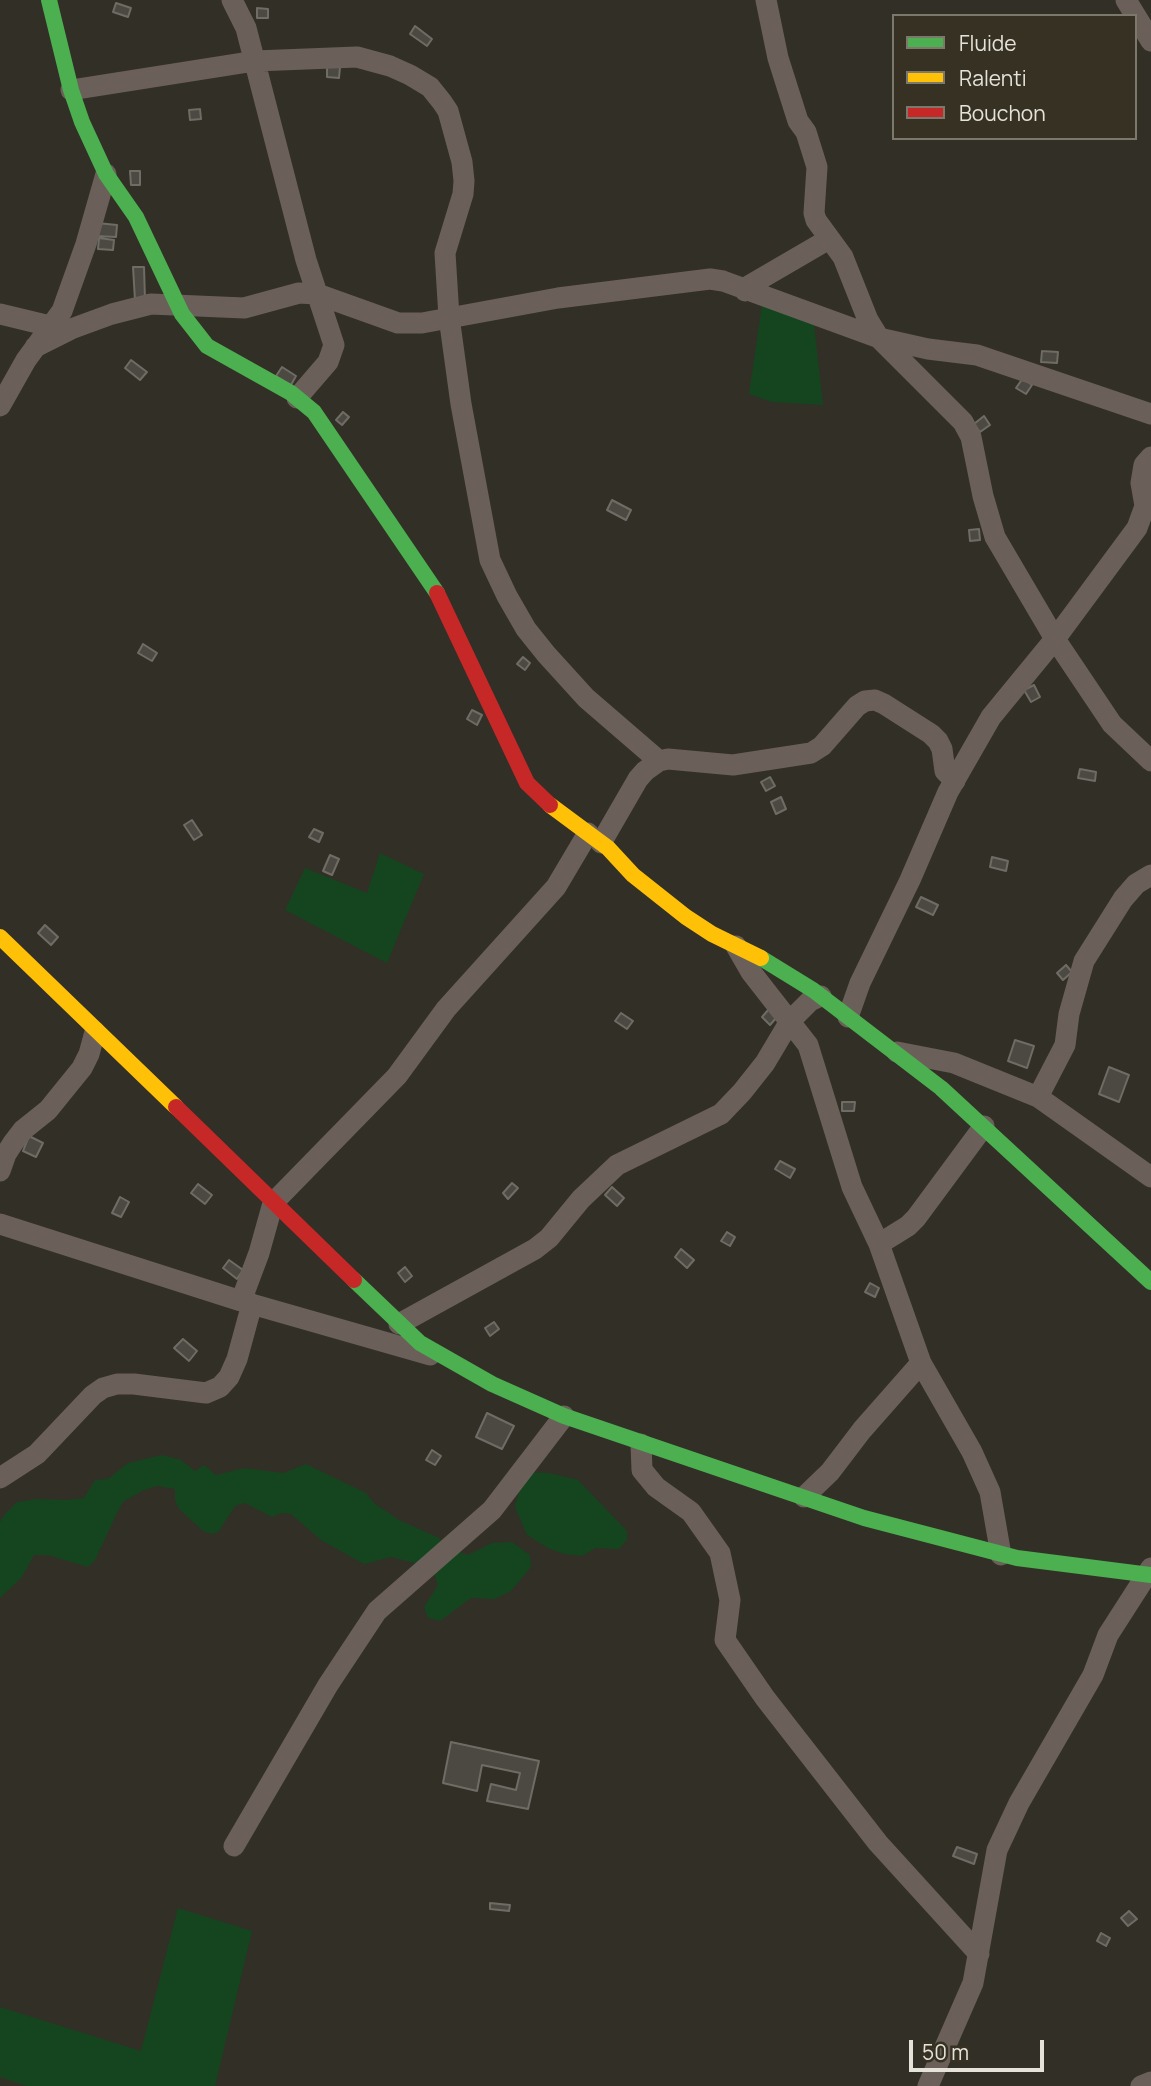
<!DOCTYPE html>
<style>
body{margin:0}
#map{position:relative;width:1151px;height:2086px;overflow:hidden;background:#322f26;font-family:Manrope,sans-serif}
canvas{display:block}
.legend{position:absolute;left:892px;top:14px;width:245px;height:126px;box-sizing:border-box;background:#363122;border:2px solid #7c786b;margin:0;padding:9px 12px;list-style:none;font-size:21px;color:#e5e2d9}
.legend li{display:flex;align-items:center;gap:14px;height:35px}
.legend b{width:35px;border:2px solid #7c786b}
.scale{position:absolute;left:909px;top:2040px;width:135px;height:32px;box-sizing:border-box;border:4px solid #e5e2d9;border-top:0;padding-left:9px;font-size:21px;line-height:24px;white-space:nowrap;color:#e5e2d9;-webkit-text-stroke:5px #363122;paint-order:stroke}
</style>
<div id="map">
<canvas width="1151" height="2086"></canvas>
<ul class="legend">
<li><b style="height:9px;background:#4caf50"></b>Fluide</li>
<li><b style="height:9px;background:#ffc107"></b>Ralenti</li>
<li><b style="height:9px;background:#c62828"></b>Bouchon</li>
</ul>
<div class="scale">50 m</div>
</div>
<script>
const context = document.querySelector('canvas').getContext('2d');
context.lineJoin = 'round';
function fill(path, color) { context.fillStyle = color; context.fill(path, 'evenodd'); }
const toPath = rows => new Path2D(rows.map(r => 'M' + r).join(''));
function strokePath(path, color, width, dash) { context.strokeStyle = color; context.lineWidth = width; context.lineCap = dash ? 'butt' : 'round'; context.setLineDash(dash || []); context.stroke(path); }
const green = toPath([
 [763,298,813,315,823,405,772,402,749,394],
 [380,853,424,874,387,963,285,910,305,868,367,893],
 [162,1455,181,1460,195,1471,204,1465,216,1475,244,1468,284,1473,306,1464,366,1493,374,1503,399,1520,439,1538,450,1549,468,1555,492,1543,512,1542,530,1555,531,1567,511,1591,495,1599,471,1598,440,1621,428,1618,424,1607,438,1585,434,1574,425,1566,391,1557,364,1564,321,1540,291,1514,281,1513,272,1517,245,1503,235,1506,219,1531,213,1534,203,1531,179,1509,175,1500,175,1489,157,1486,144,1490,124,1501,119,1509,95,1560,88,1567,48,1555,34,1555,22,1577,0,1598,0,1522,5,1514,17,1502,36,1499,67,1500,84,1498,95,1480,108,1479,128,1463],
 [528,1472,549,1473,578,1480,627,1531,627,1540,619,1549,596,1548,582,1556,564,1554,548,1548,527,1535,515,1507,520,1486],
 [178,1908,252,1931,215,2086,27,2086,0,2077,0,2007,141,2051]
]);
const building = toPath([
 [116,3,131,8,128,17,113,12,116,3],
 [257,8,268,9,268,18,257,18,257,8],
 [415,26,432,39,427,46,410,34,415,26],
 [327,66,340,67,339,78,327,77,327,66],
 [200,109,201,119,190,120,189,110,200,109],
 [130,171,140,171,140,185,131,185,130,171],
 [97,223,117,225,116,237,96,236,97,223],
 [99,238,114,240,113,250,98,249,99,238],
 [133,267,144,267,145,300,135,300,133,267],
 [1042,351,1058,352,1057,363,1041,362,1042,351],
 [131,360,147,372,140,380,125,368,131,360],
 [282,367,296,376,291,385,276,376,282,367],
 [1023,378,1032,385,1026,394,1016,388,1023,378],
 [343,412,349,417,342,425,336,420,343,412],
 [984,416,990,425,980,432,974,424,984,416],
 [612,500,631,510,626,520,607,510,612,500],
 [979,529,980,540,970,541,969,530,979,529],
 [143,644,157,653,152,661,138,653,143,644],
 [523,657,530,663,525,670,517,664,523,657],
 [1034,685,1040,697,1031,702,1024,690,1034,685],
 [472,710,482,715,477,725,467,719,472,710],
 [1080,769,1096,772,1095,781,1078,778,1080,769],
 [770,777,775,786,766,791,761,782,770,777],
 [781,797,786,809,776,814,771,802,781,797],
 [192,820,202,835,194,840,184,825,192,820],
 [314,829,323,833,319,842,309,837,314,829],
 [330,855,339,859,332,875,323,871,330,855],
 [992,857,1008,861,1006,871,990,867,992,857],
 [921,897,938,905,933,915,916,907,921,897],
 [45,925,58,937,51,945,38,933,45,925],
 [1066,965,1072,972,1063,980,1057,973,1066,965],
 [769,1009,777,1017,770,1025,762,1017,769,1009],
 [621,1013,633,1021,627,1029,615,1021,621,1013],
 [1015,1040,1034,1046,1027,1068,1008,1061,1015,1040],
 [1109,1067,1129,1075,1119,1102,1099,1094,1109,1067],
 [842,1102,855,1102,854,1111,842,1111,842,1102],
 [29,1136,43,1143,36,1157,23,1151,29,1136],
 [780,1161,795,1169,790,1178,775,1169,780,1161],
 [512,1183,518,1188,508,1199,503,1193,512,1183],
 [198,1184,212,1195,205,1204,191,1193,198,1184],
 [612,1187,624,1198,617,1206,605,1195,612,1187],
 [120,1197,129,1202,121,1217,112,1213,120,1197],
 [727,1232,735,1237,730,1246,721,1241,727,1232],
 [681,1249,694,1260,687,1268,675,1257,681,1249],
 [229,1260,243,1270,237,1279,223,1268,229,1260],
 [405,1267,412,1276,405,1282,398,1273,405,1267],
 [870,1283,879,1288,875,1297,865,1292,870,1283],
 [494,1322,499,1329,490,1336,485,1328,494,1322],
 [183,1339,197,1351,189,1361,174,1348,183,1339],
 [487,1413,514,1426,502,1449,476,1437,487,1413],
 [432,1450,441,1456,435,1465,426,1460,432,1450],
 [451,1742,539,1761,528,1809,487,1801,491,1784,516,1790,520,1773,482,1765,477,1791,443,1783,451,1742],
 [957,1847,977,1854,974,1864,953,1856,957,1847],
 [490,1903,510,1905,509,1911,490,1909,490,1903],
 [1129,1911,1137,1919,1128,1926,1121,1918,1129,1911],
 [1101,1933,1110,1938,1106,1946,1097,1941,1101,1933]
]);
const street = toPath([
 [232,0,246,28,306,260,334,345,328,362,297,398],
 [766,0,778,58,798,121,806,132,817,167,814,213,816,220,843,257,868,320,879,338,963,422,971,437,983,496,995,537,1055,639,1112,724,1151,761],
 [1126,0,1151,41],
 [71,90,255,61,357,57,390,66,410,75,430,87,442,102,448,111,462,162,464,181,463,194,445,253,449,317,461,404,490,560,507,596,526,629,546,654,586,698,659,761],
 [745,291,750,285,829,239],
 [0,314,50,326],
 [35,347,71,329,112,314,151,304,244,308,299,293,317,294,398,323,422,323,558,298,710,279,723,281,879,338,928,349,977,355,1151,414],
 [0,406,26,360,62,311,86,244,106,174],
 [601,843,638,779,645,771,659,761,668,759,733,765,811,753,822,746,857,706,865,701,875,700,884,704,931,734,938,741,942,749,945,771,955,781],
 [1151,875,1136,884,1123,899,1084,961,1069,1014,1065,1045,1038,1097,1151,1177],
 [736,946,751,972,808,1045,852,1187,879,1244,921,1363,972,1452,990,1492,1001,1555],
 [848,1017,860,983,910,880,948,792,991,717,1055,639,1137,528,1145,506,1141,483,1144,465,1151,457],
 [897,1052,954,1063,1038,1097],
 [0,1171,6,1154,13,1143,23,1130,48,1110,82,1068,89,1054,95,1032],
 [0,1224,241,1301,430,1355],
 [879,1244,908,1226,916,1218,984,1126],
 [241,1301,259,1253,273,1203,397,1076,446,1009,556,887,588,833],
 [399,1324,535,1249,549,1238,581,1199,617,1165,721,1114,742,1092,765,1063,790,1021,810,1001,821,996],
 [641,1444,642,1470,656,1487,691,1512,720,1553,730,1600,725,1640,765,1698,878,1843,979,1954],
 [0,1478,37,1454,93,1395,103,1388,117,1384,134,1384,206,1393,220,1387,229,1377,237,1359,252,1304],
 [804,1497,830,1472,862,1430,921,1363],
 [234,1846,328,1685,377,1611,492,1510,564,1416],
 [928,2086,973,1983,997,1850,1019,1803,1093,1675,1108,1635,1151,1568],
 [1141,2086,1151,2082]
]);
const fast = toPath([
 [49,0,71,90,82,122,106,174,136,217,182,314,207,346,291,393,314,412,437,593],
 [761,958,813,990,941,1088,1151,1282],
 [354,1280,420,1343,492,1384,564,1416,864,1518,1017,1558,1151,1575]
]);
const slow = toPath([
 [550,805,608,848,633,875,686,917,712,934,761,958],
 [0,937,176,1107]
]);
const jam = toPath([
 [437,593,527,783,550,805],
 [176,1107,354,1280]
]);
fill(green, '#15451e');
fill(building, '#4b4942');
strokePath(building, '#6e6c64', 2);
strokePath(street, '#6a6059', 21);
strokePath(fast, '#4caf50', 16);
strokePath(slow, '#ffc107', 16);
strokePath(jam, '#c62828', 16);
</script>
